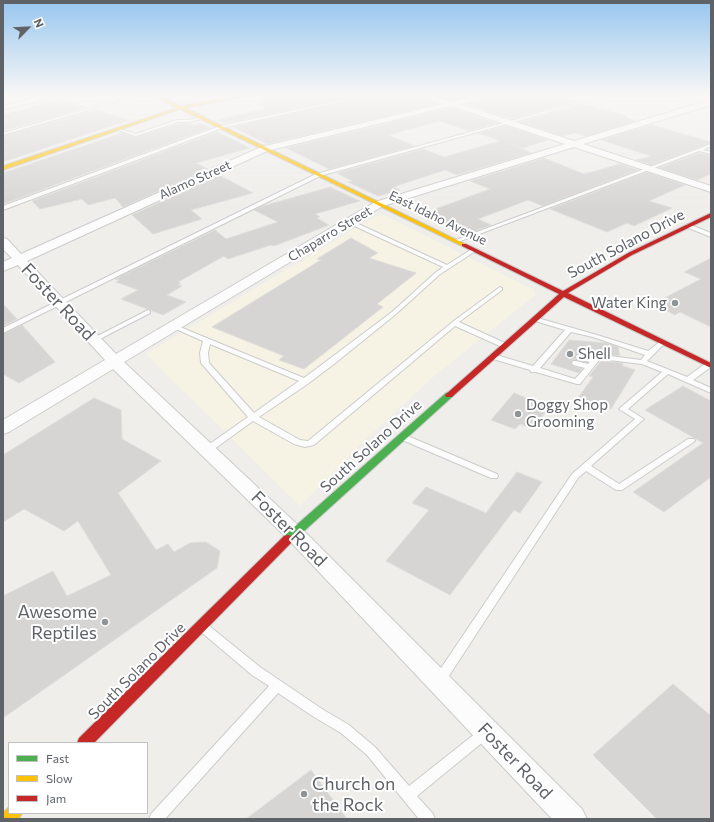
<!DOCTYPE html>
<style>
body{margin:0}
#map{position:relative;width:714px;height:822px;overflow:hidden;background:#efeeea;font-family:Commissioner,sans-serif}
canvas{display:block}
.frame{position:absolute;inset:0;border:4px solid #5f6368;pointer-events:none}
.legend{position:absolute;left:8px;top:742px;width:140px;height:72px;box-sizing:border-box;background:#fff;border:1px solid #bfc1c3;margin:0;padding:5px 7px;list-style:none;font-size:12px;color:#5f6368}
.legend li{display:flex;align-items:center;gap:8px;height:20px}
.legend b{width:20px;border:1px solid #bfc1c3}
.north{position:absolute;left:8px;top:8px;width:40px;height:40px;-webkit-text-stroke:3px #fff;paint-order:stroke;rotate:66deg;font-size:11px;font-weight:700;line-height:16px;text-align:center;color:#5f6368}
.north::after{content:'';display:block;margin:auto;width:14px;height:18px;background:#5f6368;clip-path:polygon(50% 0,100% 100%,50% 72%,0 100%)}
</style>
<div id="map">
<canvas width="714" height="822"></canvas>
<div class="frame"></div>
<ul class="legend">
<li><b style="height:5px;background:#4caf50"></b>Fast</li>
<li><b style="height:5px;background:#ffc107"></b>Slow</li>
<li><b style="height:5px;background:#c62828"></b>Jam</li>
</ul>
<div class="north">N</div>
</div>
<script>
const context = document.querySelector('canvas').getContext('2d');
context.lineJoin = 'round';
function fill(path, color) { context.fillStyle = color; context.fill(path, 'evenodd'); }
const toPath = rows => new Path2D(rows.map(r => 'M' + r).join(''));
function strokePath(path, color, width, dash) { context.strokeStyle = color; context.lineWidth = width; context.lineCap = dash ? 'butt' : 'round'; context.setLineDash(dash || []); context.stroke(path); }
function write(font, color, halo, rows, align = 'center') {
  context.font = font + ' Commissioner,sans-serif'; context.lineWidth = 4; context.setLineDash([]); context.textBaseline = 'middle'; context.strokeStyle = halo; context.fillStyle = color; for (const [text, x, y, turn = 0] of rows) {
    context.save(); context.translate(x, y); context.rotate((+turn || 0) * Math.PI / 180); context.textAlign = isNaN(turn) ? turn : align; if (halo) context.strokeText(text, 0, 0); context.fillText(text, 0, 0); context.restore();
  }
}
const commercial = toPath([
 [384,215,534,290,535,295,433,377,369,436,300,506,146,354,376,216]
]);
const building = toPath([
 [287,95,361,95,225,123,217,120,267,108,258,104,265,103,259,100,287,95],
 [372,95,419,95,419,96,438,104,267,144,233,127,371,96,372,95],
 [433,95,477,95,452,100,433,95],
 [494,95,553,95,577,101,512,119,466,104,492,98,494,95],
 [60,99,87,107,3,131,3,115,60,99],
 [584,104,627,116,624,117,636,121,586,136,576,133,562,136,520,122,584,104],
 [451,108,497,123,469,131,440,121,388,135,415,146,329,169,286,148,451,108],
 [95,110,129,120,3,162,3,136,95,110],
 [189,123,194,125,200,123,210,128,3,204,3,173,122,133,136,137,178,124,189,123],
 [651,125,711,142,711,143,651,165,636,160,651,156,601,140,651,125],
 [506,126,548,140,522,148,510,144,532,153,457,175,445,170,393,187,400,190,378,196,348,182,352,181,337,173,423,149,444,157,500,141,478,133,506,126],
 [217,132,250,148,196,163,208,169,123,207,115,198,88,205,82,199,40,209,32,201,217,132],
 [699,153,711,155,711,174,697,180,659,168,699,153],
 [544,158,584,174,620,164,638,170,543,206,528,200,478,219,491,225,467,234,461,231,459,232,422,214,490,189,470,181,544,158],
 [647,172,685,185,649,201,672,208,634,226,627,223,607,232,550,209,647,172],
 [219,175,253,193,191,210,202,219,153,234,132,215,219,175],
 [330,187,360,201,315,214,320,217,317,218,329,225,274,246,271,245,228,259,224,256,178,282,181,283,178,285,182,286,167,295,186,302,163,315,121,299,138,290,116,282,119,280,115,279,215,230,226,239,278,222,254,210,263,206,330,187],
 [351,238,378,253,369,258,416,273,377,304,383,307,304,369,279,360,284,356,212,327,321,260,317,259,351,238],
 [711,258,711,327,680,312,675,315,653,304,701,279,684,272,711,258],
 [3,304,17,319,3,326,3,304],
 [22,325,55,362,19,383,3,374,3,334,22,325],
 [569,340,606,343,618,347,620,356,603,354,601,350,593,352,592,356,577,354,575,356,576,360,572,360,571,364,573,366,582,369,579,373,551,364,569,340],
 [601,361,622,363,623,366,635,370,611,409,578,398,593,377,589,376,601,361],
 [683,386,711,401,711,477,664,512,633,492,703,443,645,410,683,386],
 [514,393,549,407,533,429,520,424,515,429,491,420,514,393],
 [94,398,121,410,122,439,161,461,118,493,156,550,168,544,174,552,190,543,206,542,220,551,217,568,3,718,3,596,53,571,67,596,111,575,78,521,64,531,24,509,3,522,3,455,94,398],
 [517,472,542,482,520,513,514,510,450,595,386,561,429,510,412,503,426,487,486,513,517,472],
 [673,684,711,716,711,819,657,819,593,755,673,684],
 [311,770,347,819,246,819,311,770]
]);
const lane = toPath([
 [135,95,139,95,3,135,3,133,135,95],
 [183,95,247,95,245,96,185,96,183,95],
 [366,95,371,95,222,128,3,210,3,206,220,126,366,95],
 [606,95,610,95,320,176,3,333,3,328,316,174,606,95],
 [201,117,202,119,188,122,178,122,136,136,115,129,117,128,136,134,177,120,188,120,201,117],
 [711,144,711,146,703,150,711,152,711,154,699,151,458,242,453,241,711,144],
 [348,221,352,221,447,265,472,249,477,250,439,275,396,314,334,364,309,383,259,417,300,440,308,441,455,320,500,287,502,288,502,290,459,322,509,345,508,347,502,347,455,326,314,445,305,447,294,444,253,421,210,452,204,452,203,450,204,448,248,417,201,363,200,353,203,341,171,327,171,325,175,325,304,378,392,312,435,273,443,267,348,223,348,221],
 [210,344,299,381,254,413,209,363,208,353,210,344],
 [688,224,711,233,711,237,686,227,686,225,688,224],
 [148,310,150,311,150,313,96,341,92,341,90,340,148,310],
 [534,317,597,335,648,351,661,341,665,341,667,342,665,343,647,361,687,377,706,363,711,363,711,367,693,380,711,388,711,393,668,374,628,409,644,419,591,466,619,484,688,439,694,439,695,441,622,490,616,490,586,471,578,478,443,685,439,686,435,685,433,681,435,677,572,474,635,419,619,409,662,372,642,364,600,359,580,384,577,384,536,372,531,372,530,370,490,358,489,356,493,354,533,366,565,330,532,320,531,319,534,317],
 [571,332,593,337,645,355,641,360,602,355,601,351,598,351,594,353,593,358,580,355,577,355,576,357,577,359,590,362,588,364,576,361,573,361,572,363,573,365,585,368,575,379,540,368,571,332],
 [403,434,497,474,498,476,497,478,491,478,400,439,399,437,403,434],
 [204,623,208,625,260,667,322,709,349,725,375,747,409,786,481,729,485,727,489,729,491,733,489,737,417,796,433,814,435,819,419,819,367,755,341,733,314,717,278,693,165,819,149,819,151,814,269,686,252,675,200,631,198,628,200,625,204,623]
]);
const street = toPath([
 [44,95,55,95,54,97,3,110,3,106,44,95],
 [420,95,430,95,452,102,481,95,493,95,492,97,460,104,574,141,706,101,685,97,684,95,697,95,711,98,711,105,583,144,711,186,711,192,574,147,383,206,124,362,301,528,582,809,587,819,552,819,287,538,113,369,9,432,3,434,3,420,105,360,18,265,3,271,3,262,12,258,3,249,3,238,7,239,21,254,261,147,443,104,420,95],
 [451,106,565,144,375,202,116,354,27,261,267,151,451,106]
]);
const fast = toPath([
 [449,392,453,395,452,397,292,542,288,543,284,542,283,539,284,536,446,393,449,392]
]);
const slow = toPath([
 [152,95,156,95,181,106,249,95,247,96,185,108,467,245,462,246,180,109,3,170,3,166,177,108,152,95],
 [9,807,9,813,22,813,19,819,3,819,3,813,9,807]
]);
const jam = toPath([
 [711,213,711,217,632,255,568,293,711,363,711,368,564,297,452,397,446,397,445,395,559,294,462,246,462,244,466,244,563,291,628,253,711,213],
 [288,535,292,536,293,539,292,542,94,743,77,743,79,738,284,536,288,535]
]);
const markers = [
 [675,303,4,"#919496"],
 [570,354,4,"#919496"],
 [518,414,4,"#919496"],
 [105,622,4,"#919496"],
 [304,794,4,"#919496"]
];
const farStreetnames = [
 ["Alamo Street",195,180,-24],
 ["East Idaho Avenue",438,218,26],
 ["Chaparro Street",330,234,-31]
];
const streetNames = [
 ["South Solano Drive",626,244,-28],
 ["South Solano Drive",371,446,-42],
 ["South Solano Drive",137,671,-45]
];
const poiNames = [
 ["Water King",667,303,"right"],
 ["Shell",578,354],
 ["Doggy Shop",526,405],
 ["Grooming",526,422]
];
const nearStreetnames = [
 ["Foster Road",58,302,47],
 ["Foster Road",289,529,45],
 ["Foster Road",515,761,46]
];
const nearPoinames = [
 ["Awesome",97,612],
 ["Reptiles",97,633],
 ["Church on",312,784,"left"],
 ["the Rock",312,805,"left"]
];
fill(commercial, '#f7f3e4');
fill(building, '#d6d5d3');
strokePath(building, '#deddd9', 1);
strokePath(lane, '#cbcccc', 2);
strokePath(street, '#cbcccc', 2);
strokePath(fast, '#cacacb', 2);
strokePath(slow, '#cacacb', 2);
strokePath(jam, '#cacacb', 2);
fill(lane, '#fdfcfc');
fill(street, '#fdfcfc');
fill(fast, '#4caf50');
fill(slow, '#ffc107');
fill(jam, '#c62828');
const sky = context.createLinearGradient(0, 0, 0, 210);
sky.addColorStop(0, '#97c6ef');
sky.addColorStop(0.45, '#f8f7f6');
sky.addColorStop(1, '#f8f7f600');
context.fillStyle = sky;
context.fillRect(0, 0, 714, 210);
for (const [x, y, r, color] of markers) { const dot = new Path2D(); dot.arc(x, y, r, 0, 2 * Math.PI); context.fillStyle = color; context.fill(dot); strokePath(dot, '#fff', 1.5); }
write('13px', '#5f6368', '#fff', farStreetnames);
write('15px', '#5f6368', '#fff', streetNames);
write('15px', '#5f6368', '#fff', poiNames, 'left');
write('18px', '#5f6368', '#fff', nearStreetnames);
write('18px', '#5f6368', '#fff', nearPoinames, 'right');
</script>
